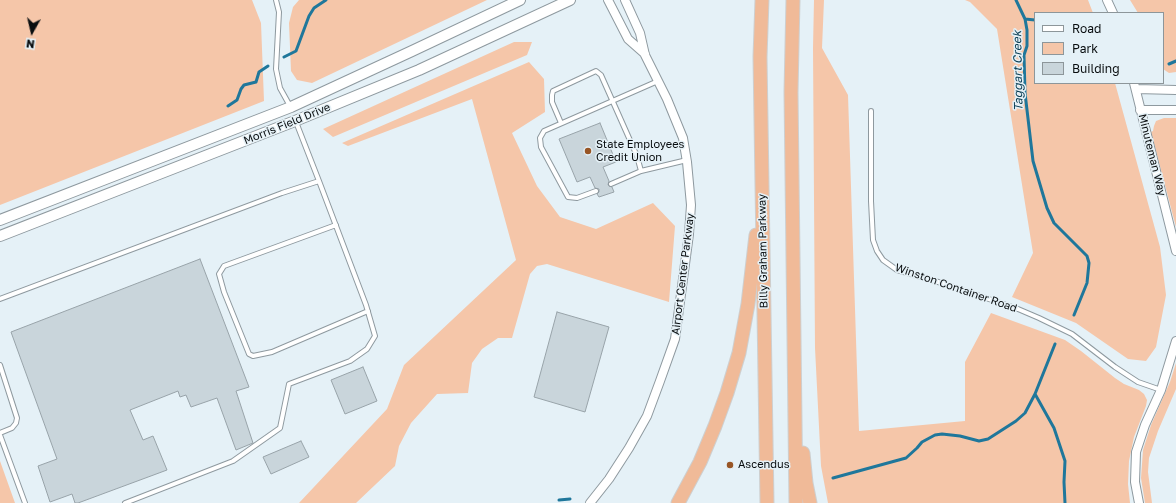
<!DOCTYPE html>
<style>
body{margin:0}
#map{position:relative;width:1176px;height:503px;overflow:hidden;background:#e5f1f7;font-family:"Golos Text",sans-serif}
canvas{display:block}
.legend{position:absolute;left:1034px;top:12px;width:130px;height:72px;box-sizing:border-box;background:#e5f1f7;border:1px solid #8d969a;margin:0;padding:5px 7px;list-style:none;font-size:12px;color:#090d0f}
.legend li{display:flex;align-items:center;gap:8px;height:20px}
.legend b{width:20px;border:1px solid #8d969a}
.north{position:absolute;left:12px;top:12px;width:40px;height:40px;-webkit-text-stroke:3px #e5f1f7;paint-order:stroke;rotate:188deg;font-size:11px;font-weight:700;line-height:16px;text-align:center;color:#090d0f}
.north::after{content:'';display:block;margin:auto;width:14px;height:18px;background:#090d0f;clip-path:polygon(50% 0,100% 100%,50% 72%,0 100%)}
</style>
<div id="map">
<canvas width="1176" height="503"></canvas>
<ul class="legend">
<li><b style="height:5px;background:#fff"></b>Road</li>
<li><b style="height:11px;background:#f5c6a9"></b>Park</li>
<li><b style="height:11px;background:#c9d5db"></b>Building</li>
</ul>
<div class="north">N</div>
</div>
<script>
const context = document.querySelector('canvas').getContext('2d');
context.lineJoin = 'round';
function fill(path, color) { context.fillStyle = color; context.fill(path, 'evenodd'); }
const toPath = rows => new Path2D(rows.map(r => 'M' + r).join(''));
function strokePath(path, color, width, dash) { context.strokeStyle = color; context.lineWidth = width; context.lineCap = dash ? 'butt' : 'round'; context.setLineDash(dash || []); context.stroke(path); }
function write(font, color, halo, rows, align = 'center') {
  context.font = font + ' "Golos Text",sans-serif'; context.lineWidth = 3; context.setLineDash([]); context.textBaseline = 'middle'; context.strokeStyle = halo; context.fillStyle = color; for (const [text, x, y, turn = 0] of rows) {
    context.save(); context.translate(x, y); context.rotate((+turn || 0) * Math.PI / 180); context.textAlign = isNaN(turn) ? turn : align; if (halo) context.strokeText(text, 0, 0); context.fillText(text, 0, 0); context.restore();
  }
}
const green = toPath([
 [0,0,252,0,261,23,264,101,0,205],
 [299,0,487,0,312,83,297,80,291,71,289,23,293,7],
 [814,0,824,0,822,48,848,95,859,431,965,421,965,362,991,313,1065,340,1081,351,1115,378,1124,384,1139,390,1144,394,1147,400,1146,406,1134,437,1129,461,1128,484,1130,503,828,503,821,466,815,348,813,48],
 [965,0,1088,0,1093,13,1035,13,1035,83,1115,83,1160,247,1166,295,1156,347,1146,361,1128,359,1076,323,1012,297,1033,253,997,29,970,2],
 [1130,0,1176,0,1176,72,1169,73,1163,69,1163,13,1138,13],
 [514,42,532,42,527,55,333,137,323,129],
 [529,62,544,79,545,112,512,133,537,186,560,217,596,229,653,203,675,226,669,302,547,264,537,266,530,274,512,338,498,338,482,349,472,363,468,393,437,394,411,423,399,446,395,466,356,503,299,503,387,409,404,365,516,260,472,99,348,146,342,143],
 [1164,118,1176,118,1176,227,1151,132,1153,131,1154,126,1156,121],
 [1176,363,1176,389,1158,431,1149,458,1148,472,1152,503,1145,503,1141,478,1143,450,1151,425,1170,382],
 [0,461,15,503,0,503]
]);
const stream = toPath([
 [1016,0,1025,19,1027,30,1027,46,1024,55,1025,93,1033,161,1047,208,1054,223,1087,256,1089,263,1087,283,1074,315],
 [1025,19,1035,20],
 [284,57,296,51,309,16,314,8,326,0],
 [1169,64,1176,61],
 [228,106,237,100,241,89,244,85,256,82,259,72,268,66],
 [1035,394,1054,428,1065,461,1064,482,1065,503],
 [833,478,906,458,917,448,922,442,935,435,942,434,960,436,979,441,988,439,1016,421,1025,413,1035,394,1055,344],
 [559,500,570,499]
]);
const building = toPath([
 [600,123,616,162,603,167,609,181,608,185,612,187,614,192,599,197,597,194,599,192,599,189,595,188,590,177,577,182,559,139,600,123],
 [200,259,249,387,236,391,253,443,236,450,217,398,191,407,186,395,180,397,178,391,130,410,143,440,153,436,167,470,78,503,75,503,72,494,50,502,38,466,57,459,11,332,200,259],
 [557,312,609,327,585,412,534,397,557,312],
 [363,367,377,401,345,414,331,380,363,367],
 [301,441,309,457,271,474,263,457,301,441]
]);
const service = toPath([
 [276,0,279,12,276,69,280,88,290,106],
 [871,111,871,201,873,240,877,251,883,260,897,270,945,284,1018,309,1039,318,1072,334,1115,367,1138,382,1161,390],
 [561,123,552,102,552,95,553,91,596,71,601,75,637,156,641,171],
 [611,184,641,171,687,160],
 [596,191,577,198,568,197,541,147,540,138,544,131,658,81],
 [336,225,224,266,219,274,224,292,249,354,253,356,272,352,368,311],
 [0,299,282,193,319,181,296,122],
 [0,365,17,418,16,423,12,428,0,433],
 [0,435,25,503],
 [125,503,233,461,280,428,289,384,350,361,367,349,375,336,366,305,319,181]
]);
const minor = toPath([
 [608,0,628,39,645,54],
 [1107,0,1113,13],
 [1134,83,1176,251],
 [1136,89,1176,90],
 [1140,110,1176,110],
 [590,503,609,479,629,448,647,416,660,381,675,339,689,234,691,205,687,162,683,138,667,99,645,55,640,33,625,0],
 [1139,503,1135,482,1136,452,1145,425,1161,390,1176,341]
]);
const tertiary = toPath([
 [0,220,291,107,412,51,520,0],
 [0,236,295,121,419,70,570,0]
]);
const trunk = toPath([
 [762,0,760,57,767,503],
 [793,0,791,92,796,503],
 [803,453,806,483,810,503],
 [678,503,700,462,715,426,727,393,739,353,748,304,756,235]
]);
const markers = [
 [588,151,4,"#985525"],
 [730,465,4,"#985525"]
];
const streetNames = [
 ["Morris Field Drive",287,124,-22],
 ["Minuteman Way",1152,155,76],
 ["Billy Graham Parkway",763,251,-91],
 ["Airport Center Parkway",683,274,-83],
 ["Winston Container Road",956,288,19]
];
const poiNames = [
 ["State Employees",596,145],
 ["Credit Union",596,158],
 ["Ascendus",738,465]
];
const waterNames = [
 ["Taggart Creek",1018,71,-91]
];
fill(green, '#f5c6a9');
strokePath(stream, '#1f779b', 3);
fill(building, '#c9d5db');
strokePath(building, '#98a3a9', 1);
strokePath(service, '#8e999f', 6);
strokePath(minor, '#8e999f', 10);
strokePath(tertiary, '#8e999f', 12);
strokePath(trunk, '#cecfcf', 15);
strokePath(service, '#fff', 4);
strokePath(minor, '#fff', 8);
strokePath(tertiary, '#fff', 10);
strokePath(trunk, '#f0ba98', 13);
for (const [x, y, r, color] of markers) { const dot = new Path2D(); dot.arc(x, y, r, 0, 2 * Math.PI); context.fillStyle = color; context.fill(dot); strokePath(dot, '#e5f1f7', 1.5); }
write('11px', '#090d0f', '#e5f1f7', streetNames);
write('11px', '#090d0f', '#e5f1f7', poiNames, 'left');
write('italic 12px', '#104257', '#e5f1f7', waterNames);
</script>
